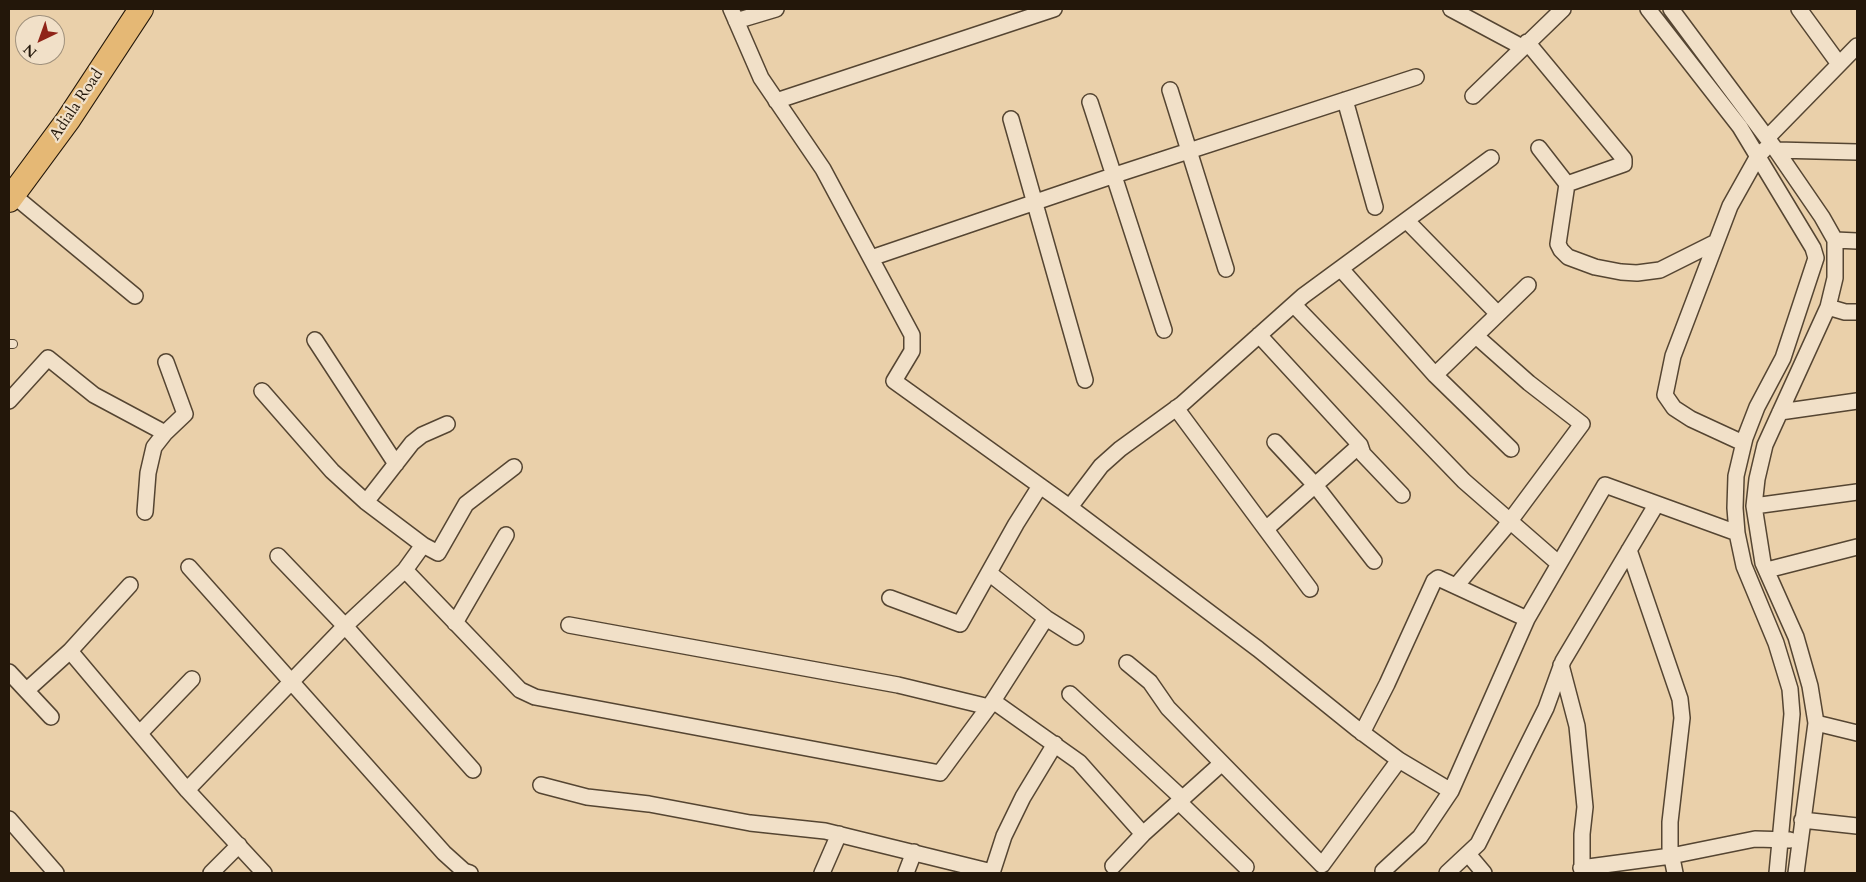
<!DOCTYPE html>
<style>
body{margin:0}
#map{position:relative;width:1866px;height:882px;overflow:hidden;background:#ead0aa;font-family:Cardo,serif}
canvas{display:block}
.frame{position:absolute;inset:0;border:10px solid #23170a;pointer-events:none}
.north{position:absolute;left:15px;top:15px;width:50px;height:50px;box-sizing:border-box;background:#f1e0c8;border:1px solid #9f907c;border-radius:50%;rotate:222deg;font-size:14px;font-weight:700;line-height:20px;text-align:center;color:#23170a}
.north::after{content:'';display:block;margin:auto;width:18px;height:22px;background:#8f2418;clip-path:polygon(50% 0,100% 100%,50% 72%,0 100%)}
</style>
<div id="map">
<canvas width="1866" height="882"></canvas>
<div class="frame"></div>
<div class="north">N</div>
</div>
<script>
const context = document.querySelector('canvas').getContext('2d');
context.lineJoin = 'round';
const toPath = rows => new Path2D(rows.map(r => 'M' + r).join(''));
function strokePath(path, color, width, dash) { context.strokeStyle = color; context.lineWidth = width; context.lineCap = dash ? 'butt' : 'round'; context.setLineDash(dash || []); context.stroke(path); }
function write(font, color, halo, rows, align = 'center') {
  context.font = font + ' Cardo,serif'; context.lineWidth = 4.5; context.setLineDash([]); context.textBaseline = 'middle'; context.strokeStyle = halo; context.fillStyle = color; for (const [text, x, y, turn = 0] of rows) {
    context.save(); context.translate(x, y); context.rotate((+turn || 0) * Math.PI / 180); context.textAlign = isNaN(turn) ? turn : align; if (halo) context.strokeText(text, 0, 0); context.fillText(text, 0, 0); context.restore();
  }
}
const lane = toPath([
 [9,344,13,344]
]);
const street = toPath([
 [731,9,761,78,823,169,912,335,912,351,894,381,1064,503,1258,649,1356,728,1399,760,1451,791],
 [1451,9,1522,47],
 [1648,9,1740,127,1813,248,1816,258,1783,358,1757,407,1745,438,1736,476,1735,508,1737,533,1744,566,1776,643,1790,689,1792,714,1777,873],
 [1671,9,1776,150,1822,217,1835,240,1835,278,1828,307,1765,445,1757,479,1754,506,1763,563,1796,637,1810,686,1816,723,1796,873],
 [1799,9,1839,64],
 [736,21,776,9],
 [1527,42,1624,159,1624,164,1567,184],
 [1170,90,1226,269],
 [1473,96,1563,9],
 [1345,100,1375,207],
 [776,101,1054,9],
 [1090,102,1164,330],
 [1011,119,1085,380],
 [1767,138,1857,46],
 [1539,148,1567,184,1558,244,1561,250,1568,257,1595,267,1621,272,1637,273,1660,270,1716,242],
 [1776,150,1857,152],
 [13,195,135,296],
 [1407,221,1498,314],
 [1835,240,1857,241],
 [871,258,1115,175,1416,77],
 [1341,269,1435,375,1511,449],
 [1294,305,1464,481,1558,563],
 [1828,307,1845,312,1857,312],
 [1259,335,1360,445,1363,454,1402,495],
 [315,340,396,464],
 [1435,375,1528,285],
 [262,391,332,471,366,502,423,545,405,570],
 [9,401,48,358,94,395,165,433],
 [1176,408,1310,589],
 [1780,412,1857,401],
 [1275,442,1315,485,1374,561],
 [1743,443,1691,419,1674,408,1665,395,1673,356,1730,206,1758,156,1764,150],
 [366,502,412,443,422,435,447,424],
 [1754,506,1857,492],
 [1070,507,1101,466,1120,449,1182,404,1303,296,1491,158],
 [145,512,148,473,154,447,165,433,185,414,166,362],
 [1266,529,1360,445],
 [423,545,438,553,466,504,514,467],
 [1629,550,1680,699,1682,718,1670,822,1670,848,1675,873],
 [278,556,345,626,473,770],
 [189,567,444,853,464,871,470,873],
 [1767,570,1857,547],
 [989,573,1046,618,1076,637],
 [1456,586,1504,529,1582,424,1529,383,1476,336],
 [890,598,960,624,1016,524,1040,486],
 [455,623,506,535],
 [569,625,898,685,989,707],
 [70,651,130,585],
 [1127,663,1150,682,1168,708,1322,865,1399,760],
 [1561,665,1577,726,1585,807,1582,834,1582,873],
 [9,672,51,717],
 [27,690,70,651,187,790,264,873],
 [1070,694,1183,799],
 [993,701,1079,762,1143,834],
 [1816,723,1857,733],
 [140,733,192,679],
 [1362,733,1387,684,1434,581,1438,578,1527,619],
 [541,785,587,797,649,804,750,823,825,831,992,872],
 [187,790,345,626,405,570,520,690,535,697,940,773,993,701,1046,618],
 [1179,802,1246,867],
 [9,819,56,873],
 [1802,820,1857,826],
 [1468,854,1484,873],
 [1113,866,1143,834,1222,763],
 [1581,868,1671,856,1755,839,1790,840],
 [1383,871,1420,837,1451,791,1527,619,1605,485,1737,533],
 [211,873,239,845],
 [822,873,839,834],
 [906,873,914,852],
 [992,873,1004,836,1023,797,1055,744],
 [1447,873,1478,844,1546,708,1563,661,1656,505]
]);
const primary = toPath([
 [9,200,68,120,141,9]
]);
const streetNames = [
 ["Adiala Road",77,105,-56]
];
strokePath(lane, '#554532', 10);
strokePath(street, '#554532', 18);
strokePath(primary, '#23170a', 26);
strokePath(lane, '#f1e0c8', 8);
strokePath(street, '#f1e0c8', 15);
strokePath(primary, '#e5b875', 24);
write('16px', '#23170a', '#f1e0c8', streetNames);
</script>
